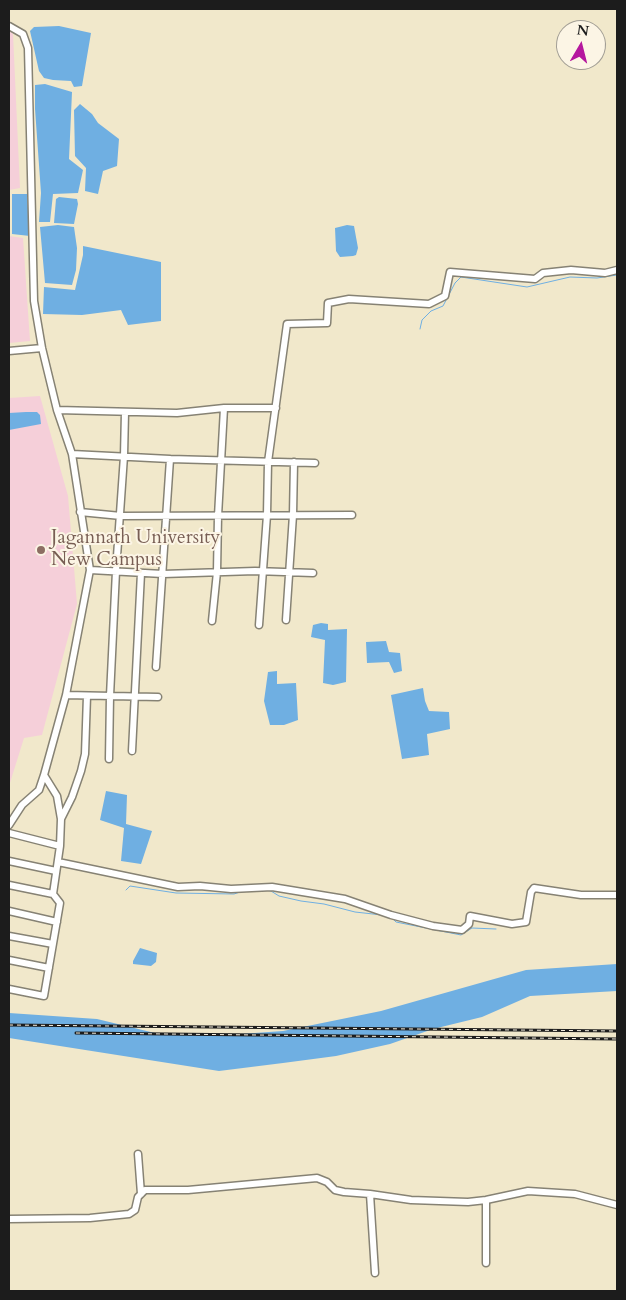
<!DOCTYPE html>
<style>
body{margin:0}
#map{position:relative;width:626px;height:1300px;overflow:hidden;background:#f1e8cb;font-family:Cardo,serif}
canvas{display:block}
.frame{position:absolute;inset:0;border:10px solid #1c1c1c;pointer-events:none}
.north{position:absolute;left:556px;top:20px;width:50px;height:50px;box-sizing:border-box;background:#fcf5e5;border:1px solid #a29e95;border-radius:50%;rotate:8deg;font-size:14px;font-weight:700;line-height:20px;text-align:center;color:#1c1c1c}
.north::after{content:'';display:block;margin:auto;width:18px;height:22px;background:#b5179e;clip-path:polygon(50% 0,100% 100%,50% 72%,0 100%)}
</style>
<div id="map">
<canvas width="626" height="1300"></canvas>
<div class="frame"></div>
<div class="north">N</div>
</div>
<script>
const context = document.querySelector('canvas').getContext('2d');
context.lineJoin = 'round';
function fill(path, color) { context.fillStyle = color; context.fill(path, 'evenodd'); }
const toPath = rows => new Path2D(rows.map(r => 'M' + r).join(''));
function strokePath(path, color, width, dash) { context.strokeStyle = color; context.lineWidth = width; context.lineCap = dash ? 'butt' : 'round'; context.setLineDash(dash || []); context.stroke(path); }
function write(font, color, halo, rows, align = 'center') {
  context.font = font + ' Cardo,serif'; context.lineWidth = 4; context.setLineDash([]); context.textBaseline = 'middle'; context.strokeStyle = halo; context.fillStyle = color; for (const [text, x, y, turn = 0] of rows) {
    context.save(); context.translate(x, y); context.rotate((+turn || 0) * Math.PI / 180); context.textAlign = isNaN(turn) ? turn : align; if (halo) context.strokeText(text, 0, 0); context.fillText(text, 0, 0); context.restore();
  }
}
const built = toPath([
 [9,31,13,34,20,188,9,190],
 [9,236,23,238,30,341,9,343],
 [40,396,68,496,77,604,42,735,24,738,9,786,9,398]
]);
const water = toPath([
 [59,26,91,33,82,86,74,87,71,81,53,80,44,78,39,71,30,31,34,27],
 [45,84,72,92,69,159,83,170,78,193,53,194,50,222,39,222,41,193,35,109,35,85],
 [80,104,92,114,98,123,119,139,117,166,103,171,98,194,85,191,86,168,75,156,74,110],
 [12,194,27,194,30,236,12,234],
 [59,197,77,199,78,204,74,224,54,223,56,199],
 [58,225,74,227,77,248,76,270,72,285,45,283,40,227],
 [347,225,354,226,358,248,356,255,353,256,340,257,336,251,335,228],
 [83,246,161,262,161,321,128,325,121,310,82,315,43,314,44,287,75,290,83,255],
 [26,412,37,412,40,415,41,424,9,430,9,413],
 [321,623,328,624,328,630,347,629,346,682,333,685,323,683,325,640,311,637,313,625],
 [386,641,389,652,400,653,402,671,394,673,389,662,367,663,366,642],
 [277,671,277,684,296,683,298,720,284,725,270,725,264,701,268,672],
 [423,688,425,701,429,711,449,712,450,729,427,734,429,755,402,759,391,695],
 [106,791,127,795,126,824,152,831,141,864,121,861,124,828,100,820],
 [140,948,157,953,156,962,151,966,133,964,133,961],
 [617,964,617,991,530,996,482,1017,433,1029,390,1044,336,1056,283,1063,219,1071,9,1038,9,1013,97,1019,159,1034,226,1035,283,1031,381,1011,526,970]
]);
const stream = toPath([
 [420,329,422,320,431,311,443,306,455,283,461,277,527,287,570,277,597,278,617,275],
 [126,890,130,886,176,893,234,894,240,892],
 [267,890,271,891,279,896,301,901,324,904,355,912,382,915],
 [392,918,396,922,461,935,472,928,496,929]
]);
const minor = toPath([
 [9,26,23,34,28,48,34,301,42,348,57,410,72,454,90,570,66,695,44,775,57,796,61,819,60,846],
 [9,351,42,348],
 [57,410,177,413,224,408],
 [72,454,170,459,315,463],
 [80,512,121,516,352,515],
 [90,570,163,574,255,571,313,573],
 [286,620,293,515,294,462],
 [212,621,217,572,218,516,224,408,276,408],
 [259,625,267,515,268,462,287,324,327,323,328,303,349,299,429,304,445,296,450,272,535,279,543,273,571,270,605,273,617,270],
 [156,667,170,459],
 [66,695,158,697],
 [132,751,141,573],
 [109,759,110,696,116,571,124,456,125,412],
 [61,819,72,797,81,771,85,754,87,696],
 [9,825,22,805,39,790,44,775],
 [9,833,60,846,53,894,60,903,44,996,9,989],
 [9,861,56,871],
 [58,862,178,887,200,886,231,889,272,887,345,899,391,915,433,926,462,930,469,924,470,916,512,924,526,922,531,892,534,888,581,895,617,895],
 [9,885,53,894],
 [9,911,57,922],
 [9,936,53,944],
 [9,960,49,968],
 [138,1154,141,1194],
 [370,1194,375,1273],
 [9,1219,90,1218,129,1214,135,1210,138,1197,145,1190,188,1190,317,1178,327,1182,335,1190,344,1192,370,1194,411,1200,468,1202,486,1200,528,1191,575,1194,617,1205],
 [486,1263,486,1200]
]);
const rail = toPath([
 [9,1025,617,1031],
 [76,1033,617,1039]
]);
const markers = [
 [41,550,5,"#8d6e63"]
];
const educationNames = [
 ["Jagannath University",51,539],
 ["New Campus",51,561]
];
fill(built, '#f5cfd9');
fill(water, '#6fafe2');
strokePath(stream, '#6fafe2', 1);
strokePath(minor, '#868274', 9);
strokePath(minor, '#fff', 6);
strokePath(rail, '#1c1c1c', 3);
strokePath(rail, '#fcf5e5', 1, [4]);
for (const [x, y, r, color] of markers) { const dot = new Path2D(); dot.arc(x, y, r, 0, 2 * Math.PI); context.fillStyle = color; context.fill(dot); strokePath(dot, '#fcf5e5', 2); }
write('19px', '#785e54', '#fcf5e5', educationNames, 'left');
</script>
